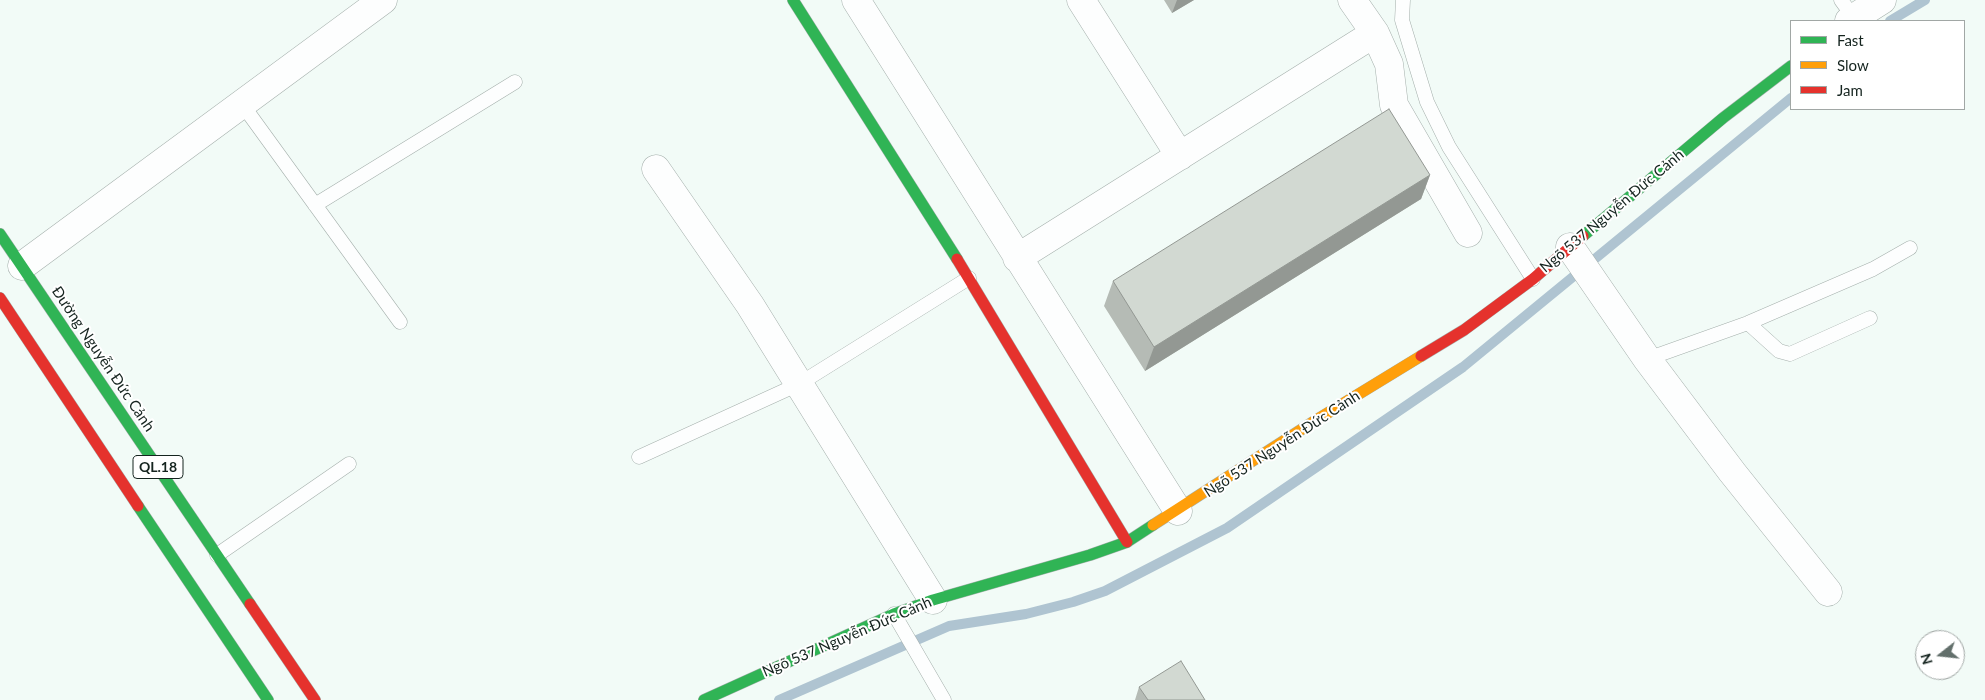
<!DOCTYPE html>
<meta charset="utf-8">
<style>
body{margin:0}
#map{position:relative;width:1985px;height:700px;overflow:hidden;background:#f2fbf7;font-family:Lato,sans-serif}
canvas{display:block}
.legend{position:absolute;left:1790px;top:20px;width:175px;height:90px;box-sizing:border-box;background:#fff;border:1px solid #a1a7a5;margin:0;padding:6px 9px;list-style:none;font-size:15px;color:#15241f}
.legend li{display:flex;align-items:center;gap:10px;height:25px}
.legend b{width:25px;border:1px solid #a1a7a5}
.north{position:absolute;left:1915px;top:630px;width:50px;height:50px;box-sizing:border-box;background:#fff;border:1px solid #a1a7a5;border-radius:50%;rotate:254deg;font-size:14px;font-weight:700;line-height:20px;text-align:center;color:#15241f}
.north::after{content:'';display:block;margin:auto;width:18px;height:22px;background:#626f6b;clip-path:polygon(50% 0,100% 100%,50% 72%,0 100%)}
</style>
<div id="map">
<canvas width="1985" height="700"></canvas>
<ul class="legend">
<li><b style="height:6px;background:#30b455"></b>Fast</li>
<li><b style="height:6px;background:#ff9f0a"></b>Slow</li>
<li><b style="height:6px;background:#e5322d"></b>Jam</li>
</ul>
<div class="north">N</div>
</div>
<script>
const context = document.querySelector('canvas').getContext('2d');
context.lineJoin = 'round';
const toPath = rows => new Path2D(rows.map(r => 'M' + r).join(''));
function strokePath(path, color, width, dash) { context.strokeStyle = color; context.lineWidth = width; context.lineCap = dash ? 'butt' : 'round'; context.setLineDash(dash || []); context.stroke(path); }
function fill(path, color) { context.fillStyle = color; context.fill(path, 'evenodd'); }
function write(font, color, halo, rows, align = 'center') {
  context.font = font + ' Lato,sans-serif'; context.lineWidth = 4; context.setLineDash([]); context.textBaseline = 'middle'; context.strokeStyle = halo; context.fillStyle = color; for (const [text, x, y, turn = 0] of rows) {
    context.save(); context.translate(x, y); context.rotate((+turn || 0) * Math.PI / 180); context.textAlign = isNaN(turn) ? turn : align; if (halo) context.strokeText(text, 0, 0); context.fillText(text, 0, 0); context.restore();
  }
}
const stream = toPath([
 [1890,21,1925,0],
 [779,700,949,626,1026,614,1073,602,1105,591,1227,528,1463,367,1791,98]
]);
const lane = toPath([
 [1403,0,1402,20,1427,102,1449,147,1533,279],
 [1841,0,1854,18],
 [242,104,400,322],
 [315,205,515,82],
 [1748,323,1779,351,1790,354,1870,318],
 [1647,359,1748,323,1873,269,1910,248],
 [639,457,799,384,969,278],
 [217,555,349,464],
 [894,614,944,700]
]);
const street = toPath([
 [856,0,1178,511],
 [1081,0,1180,156],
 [1352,0,1375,33,1389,64,1394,105,1468,233],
 [1849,21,1882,0],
 [656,169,750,305,933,600],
 [1570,247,1647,359,1732,472,1828,592],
 [1017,258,1375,33],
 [22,266,383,0]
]);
const fast = toPath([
 [793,0,957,259],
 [0,234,250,604],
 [1583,236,1723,118,1791,66],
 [138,506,268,700],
 [704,700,894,614,933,600,1090,555,1127,542,1153,525]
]);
const slow = toPath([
 [1153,525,1313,422,1421,356]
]);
const jam = toPath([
 [957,259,1127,542],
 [0,298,138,506],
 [1421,356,1464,330,1533,279,1583,236],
 [250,604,315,700]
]);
const wall = toPath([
 [1164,0,1194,0,1172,13],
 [1430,175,1421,199,1145,371,1104,306,1113,281],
 [1139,687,1205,700,1135,700]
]);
const shadedWall = toPath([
 [1177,0,1194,0,1172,13],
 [1430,175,1421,199,1145,371,1154,347]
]);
const building = toPath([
 [1389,109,1430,175,1154,347,1113,281,1389,109],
 [1181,661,1205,700,1148,700,1139,687,1181,661]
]);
const shields = [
 [158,467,50]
];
const shieldNames = [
 ["QL.18",158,467]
];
const streetNames = [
 ["Ngõ 537 Nguyễn Đức Cảnh",1612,211,-40],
 ["Đường Nguyễn Đức Cảnh",103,359,56],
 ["Ngõ 537 Nguyễn Đức Cảnh",1282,444,-33],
 ["Ngõ 537 Nguyễn Đức Cảnh",847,637,-23]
];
strokePath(stream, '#afc4d1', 10);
strokePath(lane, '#a4afab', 15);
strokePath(street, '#a4afab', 29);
strokePath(fast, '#a4afab', 12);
strokePath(slow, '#a4afab', 12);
strokePath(jam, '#a4afab', 12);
strokePath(lane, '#fdfefe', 14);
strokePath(street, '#fdfefe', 28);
strokePath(fast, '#30b455', 11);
strokePath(slow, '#ff9f0a', 11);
strokePath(jam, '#e5322d', 11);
fill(wall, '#b5bbb5');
fill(shadedWall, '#939893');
fill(building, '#d2d9d2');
strokePath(building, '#939893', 1);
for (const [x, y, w] of shields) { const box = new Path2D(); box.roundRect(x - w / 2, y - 11.5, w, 23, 4); context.fillStyle = '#fff'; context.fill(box); strokePath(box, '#15241f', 1); }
write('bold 14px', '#15241f', null, shieldNames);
write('15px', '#15241f', '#fff', streetNames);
</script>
